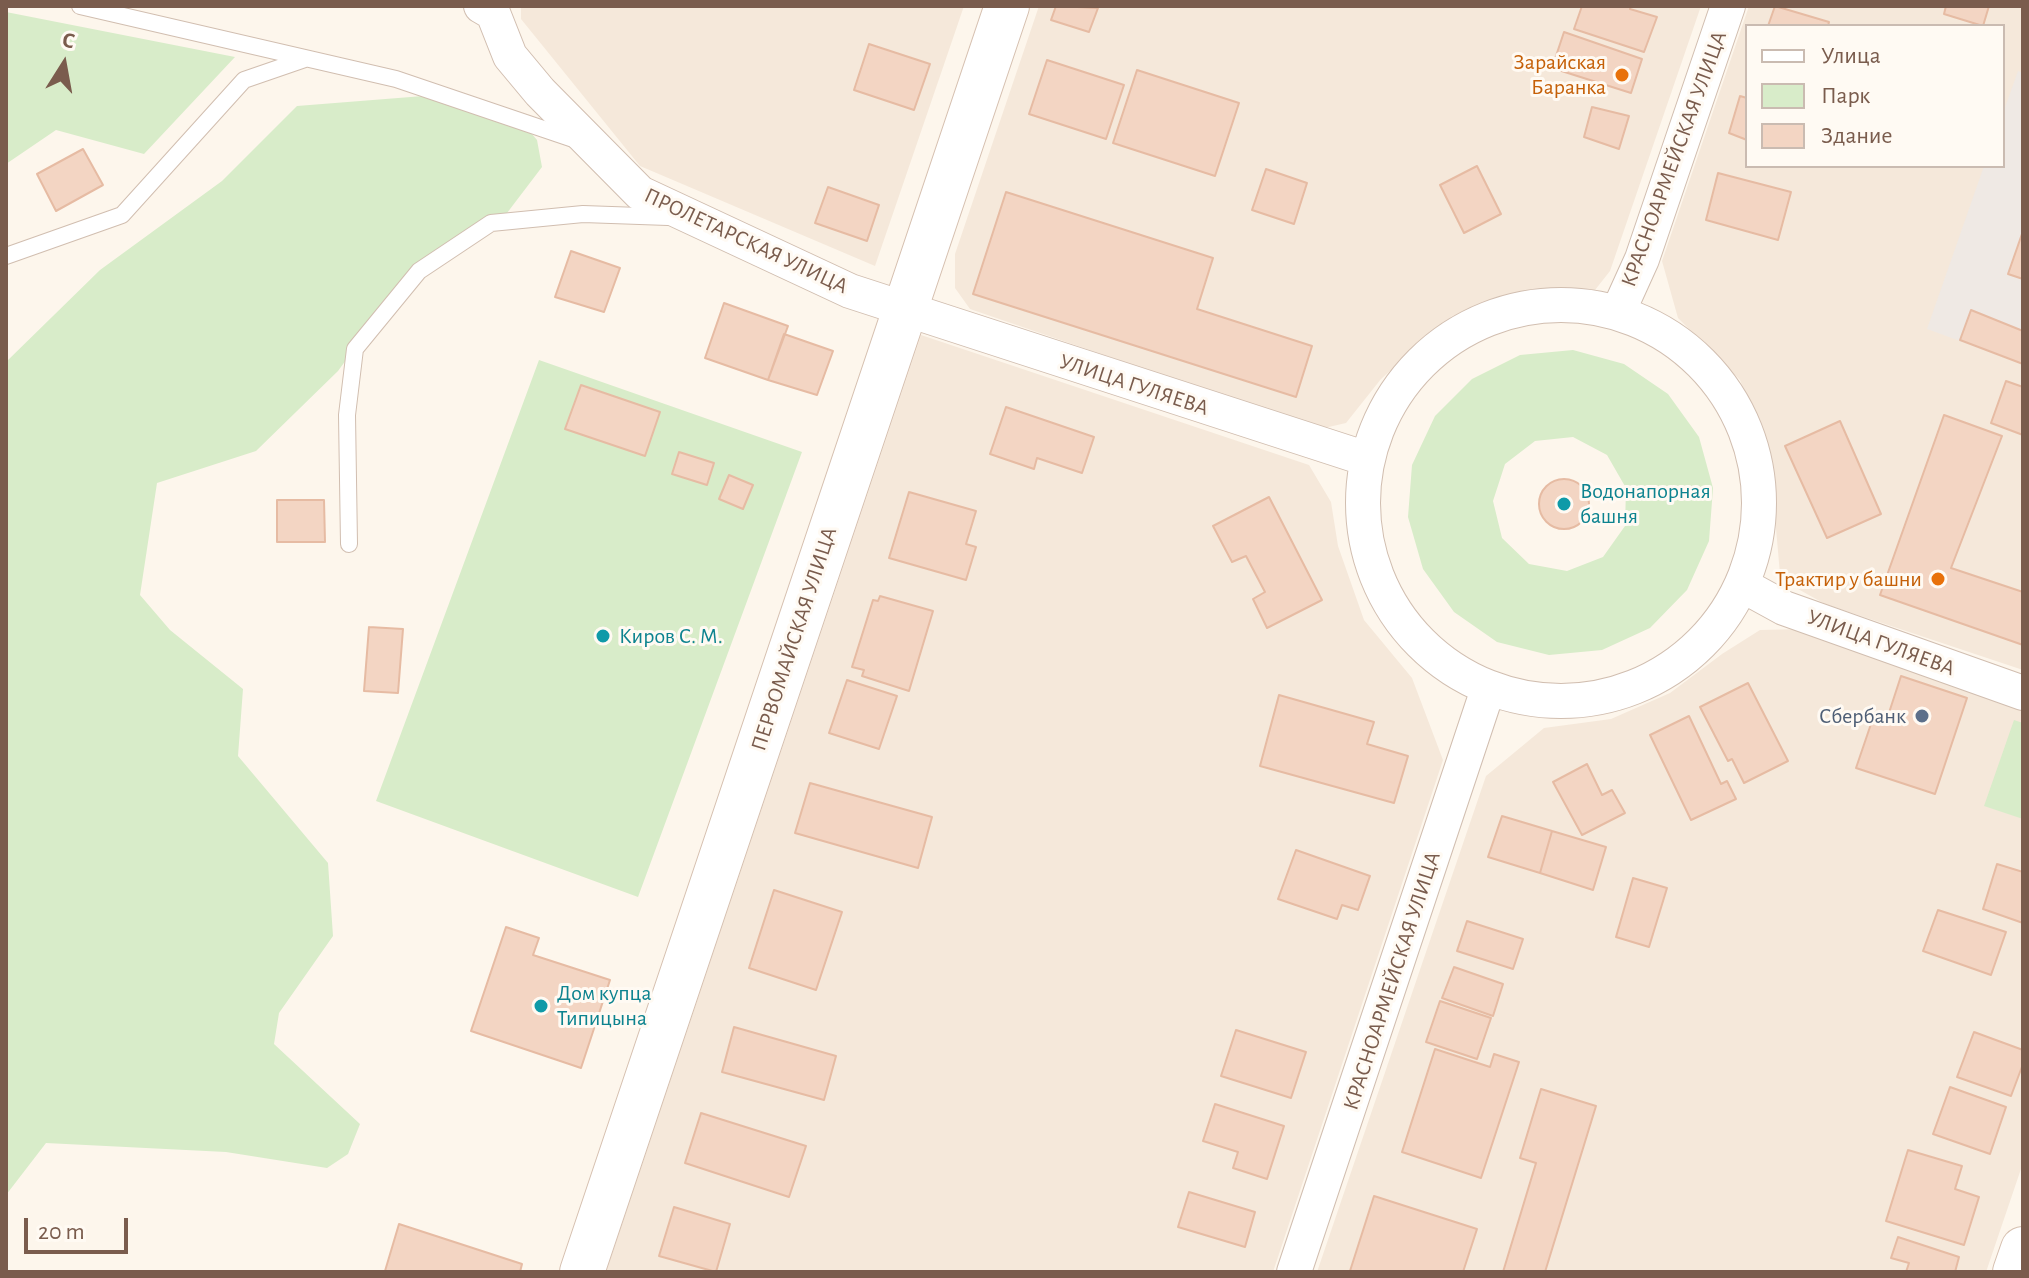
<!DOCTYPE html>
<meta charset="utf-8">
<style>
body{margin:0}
#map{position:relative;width:2029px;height:1278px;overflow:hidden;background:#fdf6ec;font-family:"Alegreya Sans",sans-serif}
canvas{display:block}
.frame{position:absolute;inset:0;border:8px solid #7a5c4d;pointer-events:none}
.legend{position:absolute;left:1745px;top:24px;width:260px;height:144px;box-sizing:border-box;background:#fffaf3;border:2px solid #cabbb1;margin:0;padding:10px 14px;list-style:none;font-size:24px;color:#7a5c4d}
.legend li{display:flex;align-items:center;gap:16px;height:40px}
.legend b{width:40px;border:2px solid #cabbb1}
.north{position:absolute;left:24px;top:24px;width:80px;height:80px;-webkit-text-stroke:6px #fffaf3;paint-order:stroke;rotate:11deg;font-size:22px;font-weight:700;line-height:32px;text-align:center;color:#7a5c4d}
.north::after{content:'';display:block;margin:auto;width:28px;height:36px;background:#7a5c4d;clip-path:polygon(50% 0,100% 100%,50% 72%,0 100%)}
.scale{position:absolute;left:24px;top:1218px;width:104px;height:36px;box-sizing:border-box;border:4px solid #7a5c4d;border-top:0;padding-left:10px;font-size:24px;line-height:28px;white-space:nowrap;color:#7a5c4d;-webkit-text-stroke:6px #fffaf3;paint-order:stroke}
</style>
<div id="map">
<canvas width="2029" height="1278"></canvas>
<div class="frame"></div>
<ul class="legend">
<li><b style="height:10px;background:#fff"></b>Улица</li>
<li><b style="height:22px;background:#d8ecc9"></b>Парк</li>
<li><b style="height:22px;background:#f3d5c3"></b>Здание</li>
</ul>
<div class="north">С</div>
<div class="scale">20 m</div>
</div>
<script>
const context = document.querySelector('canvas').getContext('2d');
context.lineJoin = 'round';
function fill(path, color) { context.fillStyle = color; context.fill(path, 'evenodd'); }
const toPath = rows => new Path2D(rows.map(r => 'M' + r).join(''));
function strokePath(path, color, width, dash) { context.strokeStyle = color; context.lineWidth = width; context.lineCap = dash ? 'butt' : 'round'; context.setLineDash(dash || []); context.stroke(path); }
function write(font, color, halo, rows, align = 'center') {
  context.font = font + ' "Alegreya Sans",sans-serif'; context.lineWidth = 6; context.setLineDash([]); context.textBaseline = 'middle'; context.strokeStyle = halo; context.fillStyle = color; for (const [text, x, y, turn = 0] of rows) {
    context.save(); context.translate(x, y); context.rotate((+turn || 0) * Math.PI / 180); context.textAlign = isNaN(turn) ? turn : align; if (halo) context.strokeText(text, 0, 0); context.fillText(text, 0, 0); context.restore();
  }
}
const residential = toPath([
 [521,6,964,6,875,266,640,166,521,19],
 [1039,6,1701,6,1610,271,1595,290,1539,292,1452,316,1381,379,1346,423,1320,429,970,309,955,288,955,254],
 [1749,6,2023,6,2023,670,1825,604,1798,589,1780,574,1769,449,1740,380,1678,318,1662,261],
 [1747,26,2003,26,2003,166,1747,166],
 [921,335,1309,465,1331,502,1338,546,1364,620,1412,678,1443,760,1273,1272,606,1272],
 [1804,629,2023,707,2023,1163,1986,1272,1317,1272,1486,776,1544,728,1611,719,1670,693,1722,654,1760,630]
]);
const industrial = toPath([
 [2018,71,2023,73,2023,364,1927,329,1984,166,2003,166,2003,113]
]);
const green = toPath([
 [6,12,235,57,144,154,56,130,6,164],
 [436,95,520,120,537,140,542,167,507,213,403,282,338,371,256,451,157,483,140,595,170,630,243,689,238,756,328,863,333,936,279,1013,274,1044,360,1124,348,1154,327,1168,226,1152,46,1143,6,1195,6,362,100,270,222,181,297,106],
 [1573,350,1624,364,1668,394,1699,437,1713,488,1709,541,1687,590,1650,628,1602,650,1549,655,1497,642,1454,612,1423,569,1408,517,1412,465,1435,416,1472,379,1520,355],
 [1573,437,1607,455,1626,488,1625,526,1603,557,1567,571,1529,564,1502,538,1493,501,1505,464,1535,441],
 [539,360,802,452,638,897,376,801],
 [2014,720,2023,723,2023,819,1984,806]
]);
const building = toPath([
 [1056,6,1098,8,1089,32,1051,20,1056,6],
 [1582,6,1631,6,1630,9,1657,17,1644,52,1574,29,1582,6],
 [1775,6,1829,22,1828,26,1768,26,1775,6],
 [1946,6,1989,6,1983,26,1944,14,1946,6],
 [1564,32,1642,59,1631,93,1552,68,1564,32],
 [869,44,930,64,914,110,854,90,869,44],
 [1047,60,1124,85,1106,139,1029,114,1047,60],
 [1137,70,1239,103,1215,176,1113,143,1137,70],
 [1740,96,1747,98,1747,140,1729,133,1740,96],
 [1592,107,1629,116,1619,149,1584,137,1592,107],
 [83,149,103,185,56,211,37,174,83,149],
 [1477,166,1501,214,1464,233,1440,185,1477,166],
 [1266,169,1307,183,1294,224,1252,210,1266,169],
 [1718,173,1791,192,1778,240,1706,220,1718,173],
 [828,187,879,205,867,241,815,223,828,187],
 [1006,192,1213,258,1197,309,1312,346,1296,397,973,294,1006,192],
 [2023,231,2023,279,2008,274,2023,231],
 [571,251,620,268,604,312,555,297,571,251],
 [724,303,788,326,768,380,705,358,724,303],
 [1971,310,2023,331,2023,364,1960,340,1971,310],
 [784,334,833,351,817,395,768,380,784,334],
 [2006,381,2023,387,2023,435,1991,423,2006,381],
 [581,385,660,412,645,456,565,429,581,385],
 [1006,407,1094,437,1082,473,1037,458,1034,469,990,454,1006,407],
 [1944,415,2002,436,1951,568,2023,592,2023,645,1880,595,1944,415],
 [1840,421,1881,514,1827,538,1785,446,1840,421],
 [679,452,714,463,707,485,672,474,679,452],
 [729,475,753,485,743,509,719,499,729,475],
 '1539 504a25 25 0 1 1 50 0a25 25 0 1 1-50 0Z',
 [909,492,976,511,966,544,976,547,966,580,889,558,909,492],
 [1269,497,1322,600,1267,628,1253,599,1265,592,1246,556,1232,562,1213,526,1269,497],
 [277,500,324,500,325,542,277,542,277,500],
 [880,596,933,611,909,691,862,676,864,670,852,667,873,600,878,601,880,596],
 [369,627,403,629,398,693,364,691,369,627],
 [1901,676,1967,698,1935,794,1856,768,1872,721,1885,725,1901,676],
 [847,680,897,696,879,749,829,733,847,680],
 [1748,683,1788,761,1744,783,1732,759,1728,761,1700,707,1748,683],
 [1279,695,1374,722,1367,744,1408,756,1394,803,1260,766,1279,695],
 [1689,716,1721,784,1727,781,1736,799,1691,820,1650,735,1689,716],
 [1587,764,1602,795,1612,790,1625,813,1582,835,1553,782,1587,764],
 [810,783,932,817,918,868,795,833,810,783],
 [1502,816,1552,831,1540,873,1488,857,1502,816],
 [1552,831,1606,847,1593,890,1540,873,1552,831],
 [1296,850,1370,876,1358,910,1342,905,1337,919,1278,899,1296,850],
 [1997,864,2023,872,2023,923,1983,909,1997,864],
 [1633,878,1667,888,1649,947,1616,937,1633,878],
 [774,890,842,912,816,990,749,968,774,890],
 [1938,910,2006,932,1991,975,1923,951,1938,910],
 [1467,921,1523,939,1513,969,1457,951,1467,921],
 [506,927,539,938,533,955,610,980,581,1068,471,1031,506,927],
 [1454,967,1503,984,1493,1016,1442,998,1454,967],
 [1440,1001,1491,1018,1477,1059,1426,1042,1440,1001],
 [734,1027,836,1056,824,1100,722,1072,734,1027],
 [1236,1030,1306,1052,1291,1098,1221,1076,1236,1030],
 [1974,1032,2023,1050,2023,1064,2011,1096,1957,1077,1974,1032],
 [1435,1049,1490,1067,1494,1054,1519,1062,1481,1178,1402,1152,1435,1049],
 [1950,1087,2006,1107,1990,1154,1933,1134,1950,1087],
 [1541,1089,1596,1106,1545,1272,1503,1272,1536,1163,1520,1158,1541,1089],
 [1215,1104,1284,1126,1267,1179,1233,1168,1238,1152,1203,1141,1215,1104],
 [701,1113,806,1146,789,1197,685,1163,701,1113],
 [1908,1150,1962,1166,1955,1189,1979,1197,1964,1245,1886,1221,1908,1150],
 [1189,1192,1255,1212,1245,1247,1178,1227,1189,1192],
 [1374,1196,1477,1229,1463,1272,1350,1271,1374,1196],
 [674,1207,730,1224,716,1272,659,1256,674,1207],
 [399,1224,522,1264,520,1272,385,1271,399,1224],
 [1898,1237,1959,1257,1955,1272,1906,1272,1909,1263,1891,1258,1898,1237]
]);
const lane = toPath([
 [80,6,396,79,576,140],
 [6,256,122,215,244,80,305,59],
 [349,544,347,415,355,349,419,271,491,223,583,214,668,217]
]);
const street = toPath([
 [481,6,493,13,510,56,540,92,640,193,850,291,1364,458],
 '1363 503a198 198 0 1 1 396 0a198 198 0 1 1-396 0Z',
 [1618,312,1642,259,1728,6],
 [1742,585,1784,608,2023,693],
 [1294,1272,1488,689]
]);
const secondary = toPath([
 [582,1272,1007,6],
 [2015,1272,2023,1249]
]);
const markers = [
 [1622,75,8,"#e8710a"],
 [1564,504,8,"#0f9aa8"],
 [1938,579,8,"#e8710a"],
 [603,636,8,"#0f9aa8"],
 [1922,716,8,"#5c6f8a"],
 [541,1006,8,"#0f9aa8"]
];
const foodNames = [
 ["Зарайская",1606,62],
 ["Баранка",1606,87],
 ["Трактир у башни",1922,579]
];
const streetNames = [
 ["КРАСНОАРМЕЙСКАЯ УЛИЦА",1674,159,-70],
 ["ПРОЛЕТАРСКАЯ УЛИЦА",746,241,25],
 ["УЛИЦА ГУЛЯЕВА",1134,385,18],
 ["ПЕРВОМАЙСКАЯ УЛИЦА",794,639,-72],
 ["УЛИЦА ГУЛЯЕВА",1881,643,20],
 ["КРАСНОАРМЕЙСКАЯ УЛИЦА",1392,981,-72]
];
const cultureNames = [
 ["Водонапорная",1580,491],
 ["башня",1580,516],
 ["Киров С. М.",619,636],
 ["Дом купца",557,993],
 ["Типицына",557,1018]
];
const serviceNames = [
 ["Сбербанк",1906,716]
];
fill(residential, '#f5e8da');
fill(industrial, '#efe9e4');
fill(green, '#d8ecc9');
fill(building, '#f3d5c3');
strokePath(building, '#e6bba3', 2);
strokePath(lane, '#d1beb0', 18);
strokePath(street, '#d1beb0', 36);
strokePath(secondary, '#d6c0b0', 46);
strokePath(lane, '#fff', 16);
strokePath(street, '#fff', 34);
strokePath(secondary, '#fff', 44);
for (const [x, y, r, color] of markers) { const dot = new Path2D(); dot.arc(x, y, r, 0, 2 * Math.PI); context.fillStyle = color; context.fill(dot); strokePath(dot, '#fffaf3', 3); }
write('22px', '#c56008', '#fffaf3', foodNames, 'right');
write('22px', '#7a5c4d', '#fffaf3', streetNames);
write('22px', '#0d838f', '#fffaf3', cultureNames, 'left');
write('22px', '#4e5e75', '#fffaf3', serviceNames, 'right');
</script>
